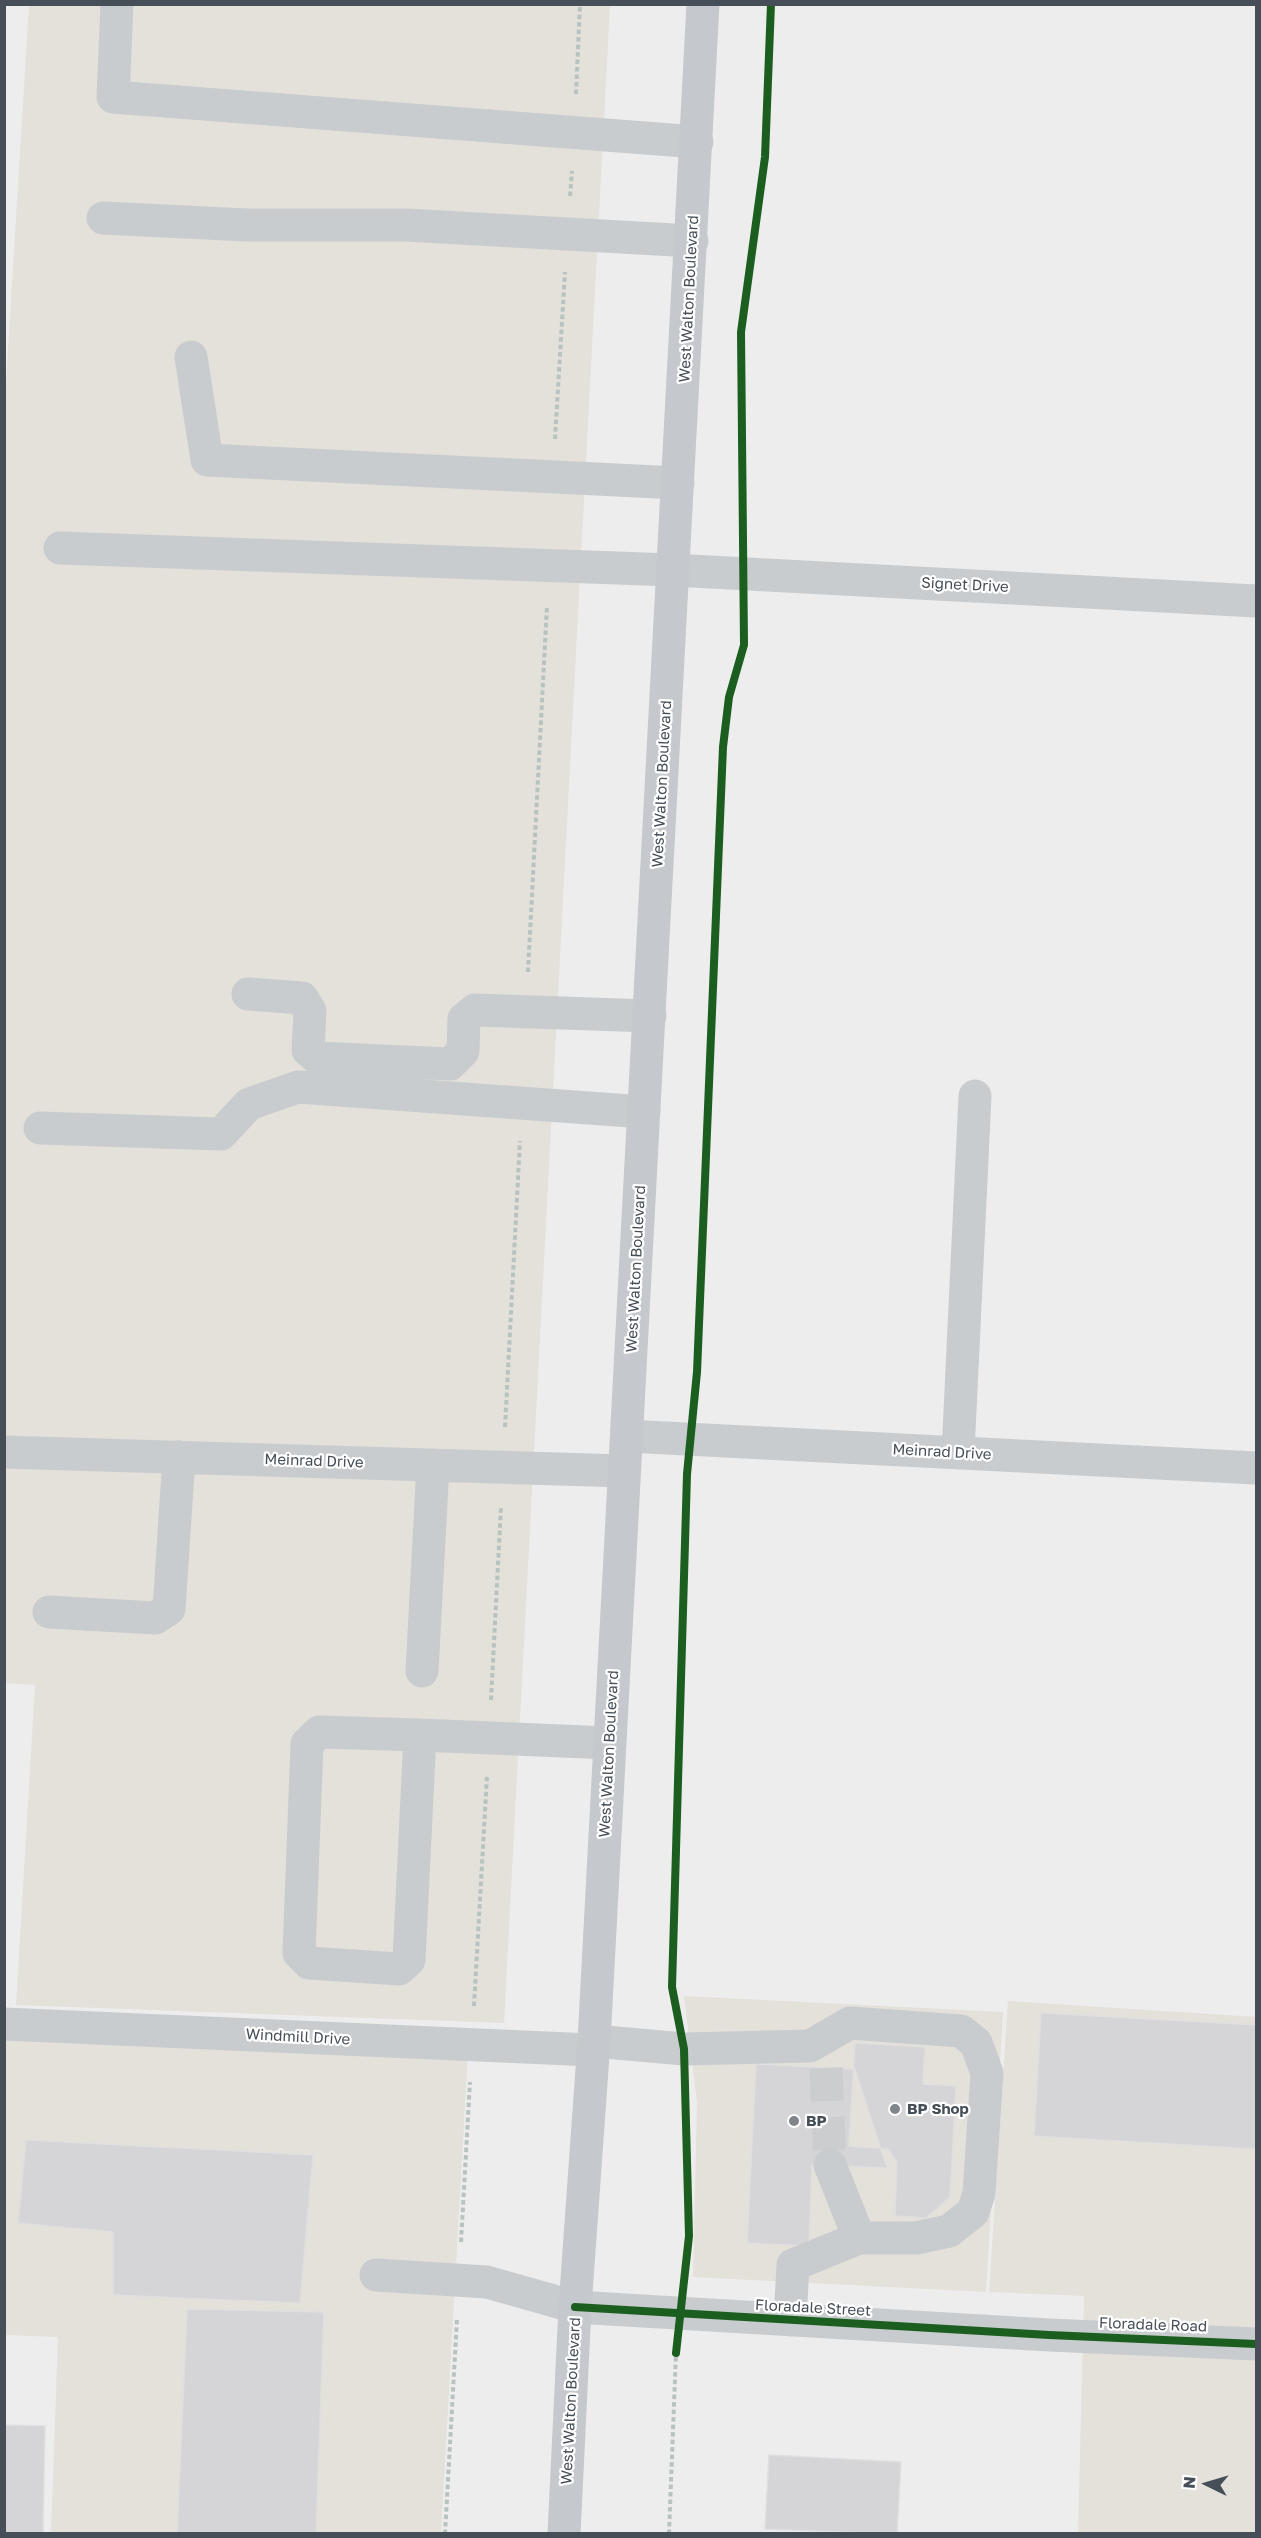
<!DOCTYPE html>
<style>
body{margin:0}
#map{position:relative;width:1261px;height:2538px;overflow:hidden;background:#eeeded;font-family:"Golos Text",sans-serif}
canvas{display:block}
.frame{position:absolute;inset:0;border:6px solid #464f58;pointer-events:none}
.north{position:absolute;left:1177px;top:2454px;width:60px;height:60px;-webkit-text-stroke:4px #fff;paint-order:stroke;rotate:275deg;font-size:16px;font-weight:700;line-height:24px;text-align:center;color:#464f58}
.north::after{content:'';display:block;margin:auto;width:21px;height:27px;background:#464f58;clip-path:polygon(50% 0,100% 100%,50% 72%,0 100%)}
</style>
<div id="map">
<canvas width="1261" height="2538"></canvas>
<div class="frame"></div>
<div class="north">N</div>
</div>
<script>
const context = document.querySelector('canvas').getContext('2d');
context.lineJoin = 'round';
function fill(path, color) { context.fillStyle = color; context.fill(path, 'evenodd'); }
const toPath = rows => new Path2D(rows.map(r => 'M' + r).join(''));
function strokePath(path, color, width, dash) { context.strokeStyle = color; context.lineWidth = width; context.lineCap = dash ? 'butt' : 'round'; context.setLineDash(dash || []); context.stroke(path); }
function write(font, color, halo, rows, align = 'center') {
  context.font = font + ' "Golos Text",sans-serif'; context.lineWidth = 4.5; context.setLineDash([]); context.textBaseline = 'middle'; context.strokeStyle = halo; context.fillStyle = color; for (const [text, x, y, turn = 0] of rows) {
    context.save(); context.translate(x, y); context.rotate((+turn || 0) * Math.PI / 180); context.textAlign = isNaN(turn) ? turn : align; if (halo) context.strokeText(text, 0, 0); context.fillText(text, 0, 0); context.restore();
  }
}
const commercial = toPath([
 [29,5,610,5,504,2023,16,2005,35,1685,5,1683,4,415],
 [684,1996,1003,2012,986,2292,693,2277,697,2103],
 [1008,2001,1256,2017,1256,2533,1078,2533,1084,2296,989,2292],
 [5,2038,468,2053,441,2533,51,2533,58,2337,5,2335]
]);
const building = toPath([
 [1041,2013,1256,2025,1256,2149,1034,2136,1041,2013],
 [855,2043,925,2047,923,2084,956,2086,950,2197,926,2218,895,2216,897,2162,888,2149,849,2146,855,2043],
 [756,2064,855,2069,887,2168,812,2165,809,2246,747,2243,756,2064],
 [26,2140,313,2155,300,2303,113,2295,113,2232,18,2223,26,2140],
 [187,2309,324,2312,316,2534,177,2534,187,2309],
 [4,2425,45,2426,43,2534,4,2534,4,2425],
 [769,2455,901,2462,897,2534,765,2529,769,2455]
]);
const minorTunnel = toPath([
 [826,2068,830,2165]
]);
const path = toPath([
 [576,94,580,4],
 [570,196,572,171],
 [555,439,565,272],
 [528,972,547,605],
 [505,1427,520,1141],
 [491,1700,501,1507],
 [474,2006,487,1776],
 [461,2242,470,2082],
 [445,2534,457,2319],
 [669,2534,676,2353]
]);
const minor = toPath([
 [117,4,113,97,697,142],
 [103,218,247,225,406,225,692,241],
 [191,357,207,460,678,483],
 [60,548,673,570,1256,601],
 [248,994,302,998,310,1011,308,1050,317,1058,450,1064,463,1051,464,1019,475,1010,650,1016],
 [40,1128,221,1134,249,1104,298,1087,644,1112],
 [627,1436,1256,1468],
 [4,1452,624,1471],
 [958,1453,975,1096],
 [49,1612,155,1618,169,1609,179,1457],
 [422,1671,433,1465],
 [420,1735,409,1960,399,1969,309,1963,299,1953,307,1744,319,1732,420,1735,609,1743],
 [4,2024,592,2050],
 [594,2041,684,2049,810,2046,850,2023,961,2031,976,2043,987,2073,979,2193,973,2212,949,2231,916,2238,859,2238,793,2265,790,2320],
 [830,2165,859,2238],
 [376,2275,487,2282,575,2307,1049,2335,1256,2344]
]);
const major = toPath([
 [564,2534,575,2307,594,2041,703,4]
]);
const cycleway = toPath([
 [575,2307,1049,2335,1256,2344],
 [676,2353,689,2236,684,2049,672,1987,687,1474,697,1372,723,747,729,697,744,645,741,332,765,157,771,4]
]);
const markers = [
 [895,2109,6,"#81868c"],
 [794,2121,6,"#81868c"]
];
const streetNames = [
 ["West Walton Boulevard",689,299,-87],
 ["Signet Drive",965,585,3],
 ["West Walton Boulevard",662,784,-87],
 ["West Walton Boulevard",636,1269,-87],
 ["Meinrad Drive",942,1452,3],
 ["Meinrad Drive",314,1461,2],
 ["West Walton Boulevard",609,1754,-87],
 ["Windmill Drive",298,2037,3],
 ["Floradale Street",813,2308,3],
 ["Floradale Road",1153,2325,2],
 ["West Walton Boulevard",571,2401,-87]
];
const poiNames = [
 ["BP Shop",907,2109],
 ["BP",806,2121]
];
fill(commercial, '#e4e1da');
fill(building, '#d5d5d7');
strokePath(building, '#dfdfe0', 1.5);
strokePath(minorTunnel, '#cccdcf', 33, [33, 16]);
strokePath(path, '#b8c2bf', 4, [4.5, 3]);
strokePath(minor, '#c9ccce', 33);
strokePath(major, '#c5c8cc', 33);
strokePath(cycleway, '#1b5e20', 8);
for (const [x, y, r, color] of markers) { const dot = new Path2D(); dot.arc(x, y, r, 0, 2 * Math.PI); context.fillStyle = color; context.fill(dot); strokePath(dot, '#fff', 2); }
write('15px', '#464f58', '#fff', streetNames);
write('bold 15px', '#464f58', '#fff', poiNames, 'left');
</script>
